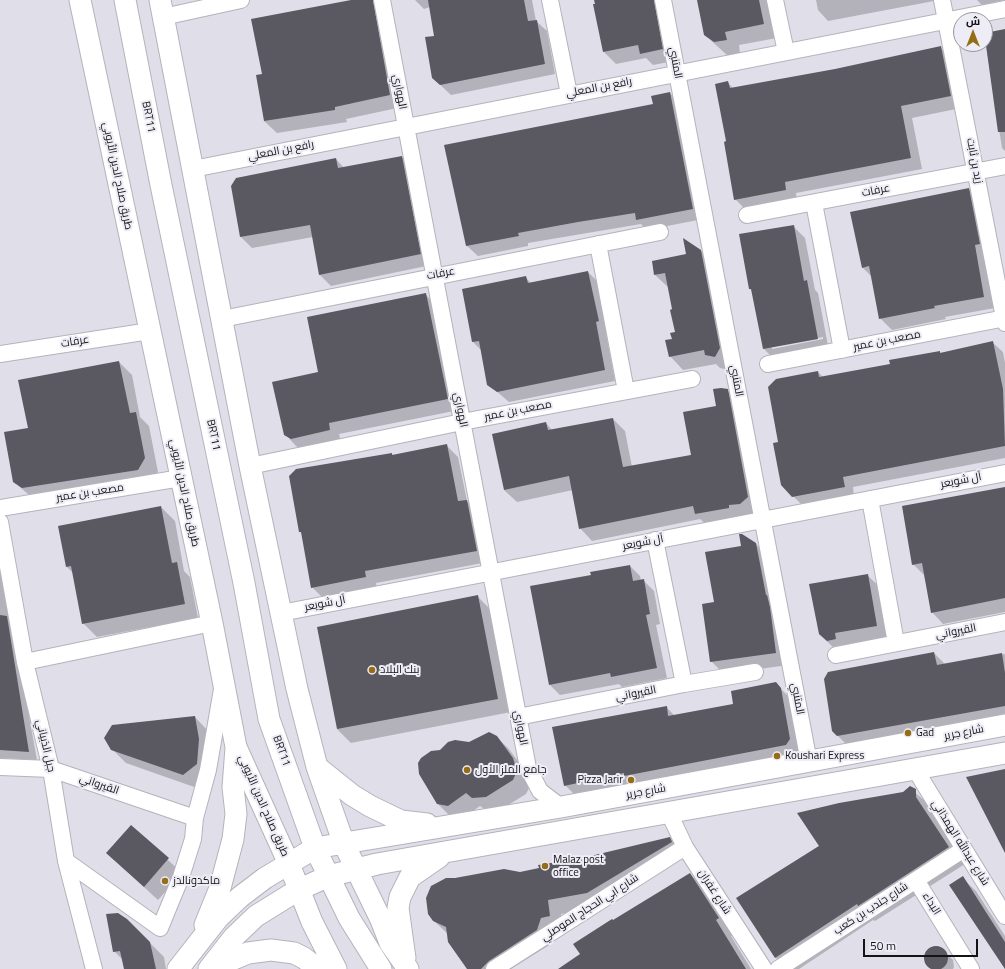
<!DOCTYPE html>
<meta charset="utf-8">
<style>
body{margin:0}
#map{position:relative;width:1005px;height:969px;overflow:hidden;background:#e0dfe9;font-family:"Titillium Web",Cairo,sans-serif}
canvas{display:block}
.north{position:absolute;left:953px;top:12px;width:40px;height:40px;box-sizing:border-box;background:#eeedf6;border:1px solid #96969c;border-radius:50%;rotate:0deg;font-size:11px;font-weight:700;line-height:16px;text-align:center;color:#131316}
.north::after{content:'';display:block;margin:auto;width:14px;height:18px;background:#956d17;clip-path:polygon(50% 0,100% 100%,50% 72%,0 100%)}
.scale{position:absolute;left:863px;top:939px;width:115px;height:18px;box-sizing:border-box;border:2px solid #131316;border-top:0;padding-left:5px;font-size:12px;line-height:14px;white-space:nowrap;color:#131316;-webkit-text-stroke:3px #eeedf6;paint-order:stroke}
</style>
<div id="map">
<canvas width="1005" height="969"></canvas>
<div class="north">ش</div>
<div class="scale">50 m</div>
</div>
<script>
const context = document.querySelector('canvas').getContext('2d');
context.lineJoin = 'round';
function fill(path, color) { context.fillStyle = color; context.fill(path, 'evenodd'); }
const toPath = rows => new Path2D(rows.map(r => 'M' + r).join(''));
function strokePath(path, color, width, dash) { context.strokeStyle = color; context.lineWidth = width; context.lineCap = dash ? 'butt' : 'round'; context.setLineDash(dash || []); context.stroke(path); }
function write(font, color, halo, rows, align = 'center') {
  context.font = font + ' "Titillium Web",Cairo,sans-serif'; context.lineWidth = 4; context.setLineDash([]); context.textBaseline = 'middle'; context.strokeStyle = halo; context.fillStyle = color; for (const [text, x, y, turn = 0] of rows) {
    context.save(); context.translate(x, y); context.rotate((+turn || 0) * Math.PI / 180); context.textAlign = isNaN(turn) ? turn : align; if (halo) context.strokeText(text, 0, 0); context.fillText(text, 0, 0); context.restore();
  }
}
const shadow = toPath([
 [356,0,376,0,402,107,346,119,347,122,277,133,264,121,263,75],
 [415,0,532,0,536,21,547,31,555,74,451,95,433,78,436,36,430,7,424,9],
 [595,0,663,0,674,61,653,65,646,58,616,64,604,52],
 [698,0,770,0,777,38,739,45,740,53,728,56,705,35],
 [816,0,934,0,934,1,828,21,818,10],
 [977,0,1005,0,982,5],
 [1005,30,1005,151,1002,148,985,39,991,33],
 [940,47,952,59,961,108,912,118,922,169,796,193,797,201,747,211,735,199,728,142,728,83,734,89,835,70],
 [670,93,680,103,703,219,647,230,641,224,528,243,528,246,478,256,467,246,445,146,654,105],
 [402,157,413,168,431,265,331,286,320,275,313,237,252,248,241,237,232,186,336,159,344,168],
 [969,189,980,201,995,308,945,317,946,319,892,330,880,318,872,277,862,267],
 [793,226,805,238,815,290,818,293,829,351,776,361,764,349,753,292,750,289],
 [823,337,823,339,772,349,772,347],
 [701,251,715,265,729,370,720,368,716,364,683,370,670,356,676,333,673,310,669,288,655,275],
 [588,272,599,283,609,333,606,333,615,381,509,402,488,384,482,351,473,342,526,278,531,283],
 [426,295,437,306,459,410,339,434,341,442,303,450,296,446,285,434,319,373],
 [992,342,1003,352,1005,363,1005,458,853,487,854,497,803,506,782,485,779,443,818,372,823,377,891,365,940,352,941,353],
 [119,362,132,375,140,417,149,426,158,472,151,482,36,501,14,482,29,429],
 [726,390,739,402,760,509,752,515,708,526,700,519,592,541,580,528,573,490,517,502,504,490,546,423,552,430,613,419,625,431,632,467,692,455],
 [446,445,458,457,467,501,479,512,488,562,376,583,377,589,324,599,312,587,303,534,300,532,392,454,394,456],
 [1005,488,1005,612,943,624,932,612,924,575,913,564],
 [161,507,175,521,184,571,190,577,198,618,97,637,83,623,73,573,67,567,60,526],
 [756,544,768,556,788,665,724,674,711,661],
 [0,552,21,672,37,760,0,758],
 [630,566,640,576,641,581,643,580,654,591,660,624,656,625,667,678,622,687,619,684,560,695,550,685],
 [867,575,881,588,890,639,834,648,819,634],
 [477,596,491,610,511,712,351,743,337,729],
 [934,653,945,664,1005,654,1005,722,852,750,833,731],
 [776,684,790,698,804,753,579,799,565,785,666,707,675,716,735,705],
 [195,717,208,731,197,788,126,763,112,749],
 [489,733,493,734,508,748,526,772,530,786,526,794,500,810,487,811,480,806,462,819,452,818,438,804,469,743],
 [910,788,933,808,932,814,965,864,875,921,873,920,799,969,787,969,776,958,737,898],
 [131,826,182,873,158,900,107,853],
 [670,838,683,852,601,907,561,914,563,930,555,931,551,944,511,969,468,969,448,934,434,921,520,873],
 [690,874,706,890,735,934,731,936,751,969,560,969,581,955,613,921],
 [962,878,976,891,1005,936,1005,969],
 [126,919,164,957,166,969,125,969,123,960,114,951],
 [937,946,940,947,953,960,954,967,953,969,932,969,925,962,925,955,929,948]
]);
const building = toPath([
 [351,0,373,0,390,95,335,107,335,110,264,121,256,75,262,74,251,19],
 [428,0,524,0,528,21,537,20,545,64,440,85,432,78,425,37,434,36],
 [594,0,654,0,663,49,640,54,638,45,603,52,593,4,595,4],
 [697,0,759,0,764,24,725,32,727,40,714,42,704,35],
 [1005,29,1005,132,998,132,985,38,990,32],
 [941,46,951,96,901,106,911,158,785,182,786,190,734,200,724,142,726,141,715,84,728,81,730,88,835,69],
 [670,92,693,209,636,220,635,213,578,222,518,233,519,236,466,246,444,145,653,104,651,96],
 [402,156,421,254,319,275,310,225,240,237,231,186,236,178,336,158,338,168],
 [969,188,980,244,975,245,984,297,934,306,935,308,879,319,869,266,862,268,850,212],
 [794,225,804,281,807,280,818,339,763,349,751,289,749,289,739,234],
 [683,238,701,250,720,348,715,357,705,355,704,350,669,357,665,340,672,339,670,333,675,332,670,310,672,309,665,273,654,275,652,261,686,254],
 [588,271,599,321,596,322,605,370,497,392,487,385,479,341,472,342,462,289,526,276,528,283],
 [426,293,448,399,329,423,330,430,291,439,284,435,272,382,318,372,307,317],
 [993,341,1003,389,1005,446,843,477,845,487,792,497,781,485,773,443,778,442,768,387,776,379,818,371,819,377,890,364,889,360,940,351,940,353],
 [119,361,130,413,136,412,145,458,138,470,22,488,13,482,4,432,28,428,18,380],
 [721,388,728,389,748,497,740,504,729,505,729,508,695,514,693,506,579,529,569,476,504,490,492,434,546,422,548,430,613,418,623,467,691,455,683,412,716,406,713,389],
 [447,444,458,501,467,500,477,551,365,571,366,577,311,588,301,532,299,532,289,476,296,469,392,453,392,455],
 [1005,487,1005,598,931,613,922,563,912,565,902,506],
 [161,506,172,563,177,562,185,604,82,624,71,566,66,567,58,526],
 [739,534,742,534,756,543,766,595,767,595,770,607,776,653,710,662,702,604,714,602,705,552,741,546],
 [630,565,633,581,644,579,650,614,646,615,657,668,611,677,610,673,549,685,530,586,591,575,590,572],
 [868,574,877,626,835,633,836,639,827,641,819,634,809,584],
 [478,595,498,699,337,729,317,627],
 [0,615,7,616,29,752,0,750],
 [934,652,937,665,1002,653,1005,673,1005,706,837,736,832,731,824,679,828,672],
 [776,682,781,688,790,739,786,745,624,776,624,773,564,786,552,727,667,706,668,716,733,704,731,691],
 [195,716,199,739,197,764,183,775,111,750,104,738,112,725],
 [489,732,497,736,513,758,517,771,513,780,486,797,472,798,466,793,448,806,437,804,419,774,418,763,421,758,431,751,440,750,448,742,455,740,469,742],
 [1005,769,1005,853,966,777],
 [910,786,916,789,916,797,949,847,858,906,857,904,775,958,736,898,819,846,797,813,839,803,903,792],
 [131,825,169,858,144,887,106,853],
 [670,837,672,842,587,893,548,900,550,916,541,918,537,930,489,961,481,969,467,969,448,942,446,927,433,921,428,914,426,898,431,886,446,878,455,878,504,869,520,872,539,868,538,865,578,859],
 [690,873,719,918,716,920,746,969,558,969,580,954,573,944,612,919,613,920],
 [963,876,1005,942,1005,969,949,885],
 [118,913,127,919,150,942,156,969,124,969,120,951,113,952,106,914],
 '924 958a12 12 0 1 1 24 0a12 12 0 1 1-24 0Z'
]);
const minor = toPath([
 [382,0,528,768,540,791,561,807],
 [550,0,569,94],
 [663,0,809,762],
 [775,0,786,52],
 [942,0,1005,323],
 [163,17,241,0],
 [193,169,1005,9],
 [814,203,842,350],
 [747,215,1005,166],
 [598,244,626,391],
 [222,319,660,232],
 [0,354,150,331],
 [768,364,1005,318],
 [250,466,462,422,692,379],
 [870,499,896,643],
 [0,508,181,478],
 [0,522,25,662,51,769,66,861,94,969],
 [655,540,684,684],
 [281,613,1005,473],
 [836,655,1005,622],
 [25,662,212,623],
 [518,717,684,684,755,672],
 [0,767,51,769,195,818],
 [915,769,1005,916],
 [669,813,685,847,764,969],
 [66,861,160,928,181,877,193,839,195,818,208,770,222,689],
 [916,880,971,969],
 [494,969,685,847],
 [778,969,964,849]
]);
const major = toPath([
 [80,0,212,623,236,747,289,864,312,922,336,969],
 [125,0,161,185,244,583,269,719,315,848,349,918,381,969],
 [160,0,250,466,297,689,317,767,344,844,381,920,390,943,408,969],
 [317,767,352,795,370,806,401,821,427,824],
 [205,925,220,888,233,839,236,814,233,787,236,748],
 [405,958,398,908,400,897,410,877,439,857],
 [178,969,218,918,240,897,265,878,315,848,561,807,1005,725],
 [209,969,234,937,256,916,298,890,329,876,377,864,1005,753],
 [210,969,248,953,271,950,294,953,304,958,318,969]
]);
const markers = [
 [372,670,4,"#956d17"],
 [908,733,4,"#956d17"],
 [777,756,4,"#956d17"],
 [467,770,4,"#956d17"],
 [631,780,4,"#956d17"],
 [545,866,4,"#956d17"],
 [165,881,4,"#956d17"]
];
const streetNames = [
 ["المتنبي",675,63,79],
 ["رافع بن المعلي",599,88,-11],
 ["الهواري",399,92,79],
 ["BRT11",148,117,79],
 ["رافع بن المعلي",281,151,-11],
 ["زيد بن ثابت",974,161,79],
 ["طريق صلاح الدين الأيوبي",117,176,78],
 ["عرفات",876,191,-11],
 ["عرفات",441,274,-11],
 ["مصعب بن عمير",887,341,-11],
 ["عرفات",75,342,-9],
 ["المتنبي",736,381,79],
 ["الهواري",460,410,79],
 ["مصعب بن عمير",518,411,-11],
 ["BRT11",213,435,78],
 ["آل شويعر",961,481,-11],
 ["مصعب بن عمير",90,493,-9],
 ["طريق صلاح الدين الأيوبي",184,493,78],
 ["آل شويعر",643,543,-11],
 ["آل شويعر",325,604,-11],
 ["القيرواني",956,632,-11],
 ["القيرواني",636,694,-11],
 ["المتنبي",797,699,79],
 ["الهواري",520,728,79],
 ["شارع جرير",964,733,-11],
 ["جبل الذبياني",45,746,77],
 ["BRT11",281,751,70],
 ["القيرواني",99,785,19],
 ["شارع جرير",646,792,-10],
 ["طريق صلاح الدين الأيوبي",263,806,66],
 ["شارع عبدالله الهمذاني",960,843,58],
 ["شارع غفران",714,892,57],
 ["البداء",931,904,58],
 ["شارع ابي الحجاج الموصلي",590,908,-33],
 ["شارع جندب بن كعب",871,909,-33]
];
const poiNames = [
 ["بنك البلاد",380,670],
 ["Gad",916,733],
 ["Koushari Express",785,756],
 ["جامع الملز الأول",475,770],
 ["Pizza Jarir",623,780,"right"],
 ["Malaz post",553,860],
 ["office",553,873],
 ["ماكدونالدز",173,881]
];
fill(shadow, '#0003');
fill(building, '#5a5961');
strokePath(minor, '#b4b3bc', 18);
strokePath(major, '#b4b3bc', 23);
strokePath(minor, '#fff', 16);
strokePath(major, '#fff', 21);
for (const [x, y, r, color] of markers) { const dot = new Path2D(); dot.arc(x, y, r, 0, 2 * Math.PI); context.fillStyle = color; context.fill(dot); strokePath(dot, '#eeedf6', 1.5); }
write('11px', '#131316', '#eeedf6', streetNames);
write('11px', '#131316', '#eeedf6', poiNames, 'left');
</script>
